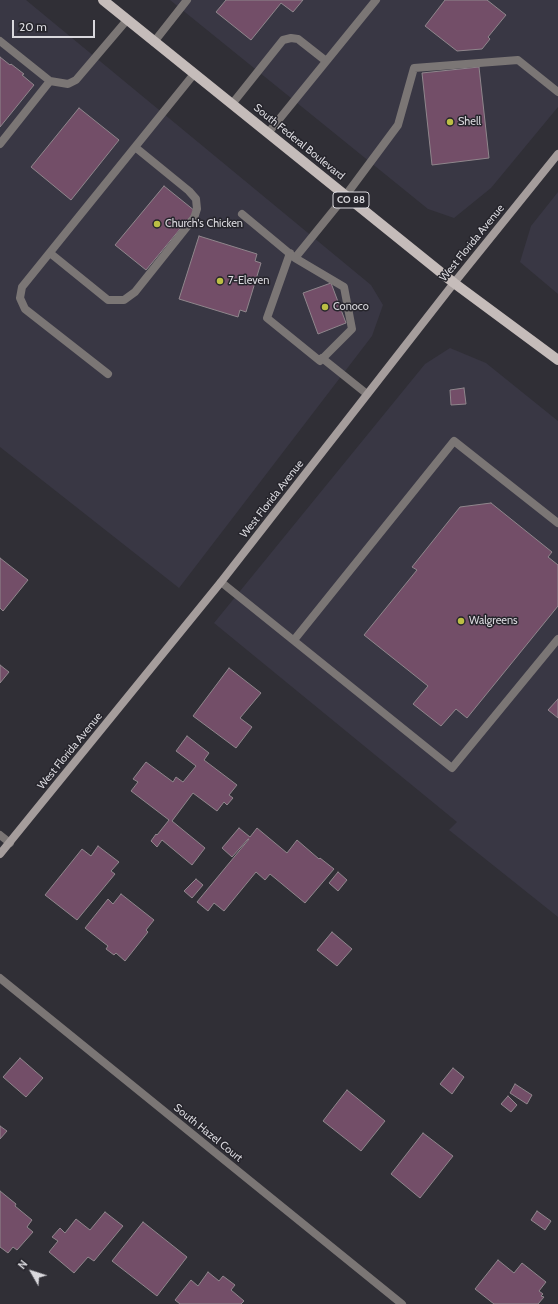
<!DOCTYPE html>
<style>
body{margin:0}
#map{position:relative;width:558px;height:1304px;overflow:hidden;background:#302f36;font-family:Cabin,sans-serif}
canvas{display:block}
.north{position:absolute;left:12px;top:1252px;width:40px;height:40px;-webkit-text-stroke:3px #26252c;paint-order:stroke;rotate:309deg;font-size:11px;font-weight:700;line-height:16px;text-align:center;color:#d9d8dd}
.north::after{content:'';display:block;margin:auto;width:14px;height:18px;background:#d9d8dd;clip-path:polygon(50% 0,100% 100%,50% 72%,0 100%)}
.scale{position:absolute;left:12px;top:20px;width:83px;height:18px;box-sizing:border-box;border:2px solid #d9d8dd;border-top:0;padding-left:5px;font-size:12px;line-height:14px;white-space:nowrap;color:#d9d8dd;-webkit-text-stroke:3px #26252c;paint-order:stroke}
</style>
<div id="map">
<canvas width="558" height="1304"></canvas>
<div class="north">N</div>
<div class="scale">20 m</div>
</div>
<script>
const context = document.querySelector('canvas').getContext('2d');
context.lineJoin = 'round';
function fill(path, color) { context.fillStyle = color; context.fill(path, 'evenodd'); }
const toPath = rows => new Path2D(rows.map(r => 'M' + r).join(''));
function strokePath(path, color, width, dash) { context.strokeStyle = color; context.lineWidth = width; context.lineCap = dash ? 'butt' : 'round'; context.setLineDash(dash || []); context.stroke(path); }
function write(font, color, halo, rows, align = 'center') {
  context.font = font + ' Cabin,sans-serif'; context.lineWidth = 3; context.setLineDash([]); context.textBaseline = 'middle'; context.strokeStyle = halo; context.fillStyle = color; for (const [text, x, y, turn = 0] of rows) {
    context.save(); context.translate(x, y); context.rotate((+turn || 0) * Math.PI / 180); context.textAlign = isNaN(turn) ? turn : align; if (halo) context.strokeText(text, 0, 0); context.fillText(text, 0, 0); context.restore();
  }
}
const built = toPath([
 [0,0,26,0,371,285,383,305,372,336,179,588,0,447],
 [170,0,558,0,558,107,491,188,454,218,428,209],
 [558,192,558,294,520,262,531,226],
 [450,348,486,363,558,421,558,917,449,830,457,822,214,623,425,364]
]);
const building = toPath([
 [226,0,303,0,293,12,281,3,251,40,216,12,226,0],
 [445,0,487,0,506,15,488,37,490,39,482,49,457,51,425,26,445,0],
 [0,57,10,65,11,64,24,74,22,75,34,85,0,127,0,57],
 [479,67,489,158,432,165,422,73,479,67],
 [79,108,119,140,71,200,31,167,79,108],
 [164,186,195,211,146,270,115,245,164,186],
 [199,236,257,254,255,261,261,263,246,312,240,310,238,317,179,299,199,236],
 [331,283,346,323,318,334,303,293,331,283],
 [464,388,466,404,451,405,450,390,464,388],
 [491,503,552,552,548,557,558,565,558,606,467,718,456,709,441,726,413,704,428,686,364,635,417,570,412,567,460,507,491,503],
 [0,558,28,580,3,611,0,608,0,558],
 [0,665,9,672,0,683,0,665],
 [229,668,261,693,240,718,252,727,236,748,193,716,229,668],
 [558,699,558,718,548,710,558,699],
 [187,736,209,753,204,760,237,785,229,795,233,798,227,805,224,802,217,811,193,793,172,821,205,848,192,865,162,840,157,847,151,841,156,834,157,835,169,820,131,791,138,782,133,779,146,762,173,782,176,777,183,782,196,766,176,751,187,736],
 [239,828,250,837,257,828,287,853,297,840,319,859,320,858,334,869,305,903,270,874,265,880,256,872,224,911,214,903,208,911,197,902,249,839,248,839,232,857,222,848,239,828],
 [98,846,119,862,111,871,115,874,77,920,45,895,82,849,91,856,98,846],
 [338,872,347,880,338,891,329,883,338,872],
 [196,879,203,885,192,898,184,891,196,879],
 [121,894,154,920,146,930,148,932,125,961,116,953,114,955,106,949,108,946,85,928,108,899,113,904,121,894],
 [332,932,352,949,337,966,317,950,332,932],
 [20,1058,43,1078,26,1097,3,1077,20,1058],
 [453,1068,464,1077,452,1094,440,1084,453,1068],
 [515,1084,532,1095,527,1104,510,1093,515,1084],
 [347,1090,385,1121,361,1151,323,1121,347,1090],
 [508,1096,517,1105,511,1112,501,1104,508,1096],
 [0,1126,7,1131,0,1139,0,1126],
 [423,1133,453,1156,420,1198,391,1174,423,1133],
 [0,1191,16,1204,15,1206,32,1220,27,1227,33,1232,17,1250,13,1247,8,1253,0,1247,0,1191],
 [537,1211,551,1221,545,1230,531,1220,537,1211],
 [105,1212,123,1226,94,1261,88,1257,74,1273,49,1252,58,1241,52,1237,60,1228,65,1233,76,1219,90,1230,105,1212],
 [143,1222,187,1257,157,1296,112,1261,143,1222],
 [498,1260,514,1273,522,1263,546,1282,539,1291,543,1294,541,1296,544,1297,538,1304,494,1304,475,1289,498,1260],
 [208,1272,219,1281,223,1276,235,1285,231,1290,244,1301,241,1304,180,1304,175,1300,191,1280,198,1286,208,1272]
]);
const lane = toPath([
 [0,41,50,81,68,84,76,80,127,20],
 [154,42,187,0],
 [232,104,283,40,291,38,298,39,326,61],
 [268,133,376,0],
 [0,144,50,81],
 [242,214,295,258,344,287,352,329,320,361,267,318,290,253],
 [50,253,108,300,124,300,135,292,194,218,197,209,196,199,189,191,135,147],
 [295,258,346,195,398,125,414,68,518,60,558,92],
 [322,358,367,394],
 [108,374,25,309,20,298,22,287,194,74],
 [221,582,452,768,558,639],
 [294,640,454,441,558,523],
 [0,835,10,843]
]);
const street = toPath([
 [0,978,402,1304]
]);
const secondary = toPath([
 [0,854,221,582,454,283,558,154]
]);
const primary = toPath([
 [103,0,454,283,558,360]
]);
const markers = [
 [450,122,4,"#bcbf44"],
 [157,224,4,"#bcbf44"],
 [220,281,4,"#bcbf44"],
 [325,307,4,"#bcbf44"],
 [461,621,4,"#bcbf44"]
];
const shields = [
 [351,200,36]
];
const shieldNames = [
 ["CO 88",351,200]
];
const poiNames = [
 ["Shell",458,122],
 ["Church's Chicken",165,224],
 ["7-Eleven",228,281],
 ["Conoco",333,307],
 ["Walgreens",469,621]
];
const streetNames = [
 ["South Federal Boulevard",299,142,39],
 ["West Florida Avenue",472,243,-51],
 ["West Florida Avenue",272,499,-52],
 ["West Florida Avenue",70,751,-51],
 ["South Hazel Court",208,1133,39]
];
fill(built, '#393744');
fill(building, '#734e68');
strokePath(building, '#8f868c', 1);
strokePath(lane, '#7b7675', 8);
strokePath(street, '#7b7675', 8);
strokePath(secondary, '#a59d9c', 8);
strokePath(primary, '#c5bcba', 10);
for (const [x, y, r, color] of markers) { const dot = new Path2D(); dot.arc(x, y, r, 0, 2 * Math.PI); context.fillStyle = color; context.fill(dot); strokePath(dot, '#26252c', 1.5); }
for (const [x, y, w] of shields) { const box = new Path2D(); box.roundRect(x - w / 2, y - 8, w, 16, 3); context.fillStyle = '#26252c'; context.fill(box); strokePath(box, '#d9d8dd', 1); }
write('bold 10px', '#d9d8dd', null, shieldNames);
write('11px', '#d9d8dd', '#26252c', poiNames, 'left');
write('11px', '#d9d8dd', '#26252c', streetNames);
</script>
